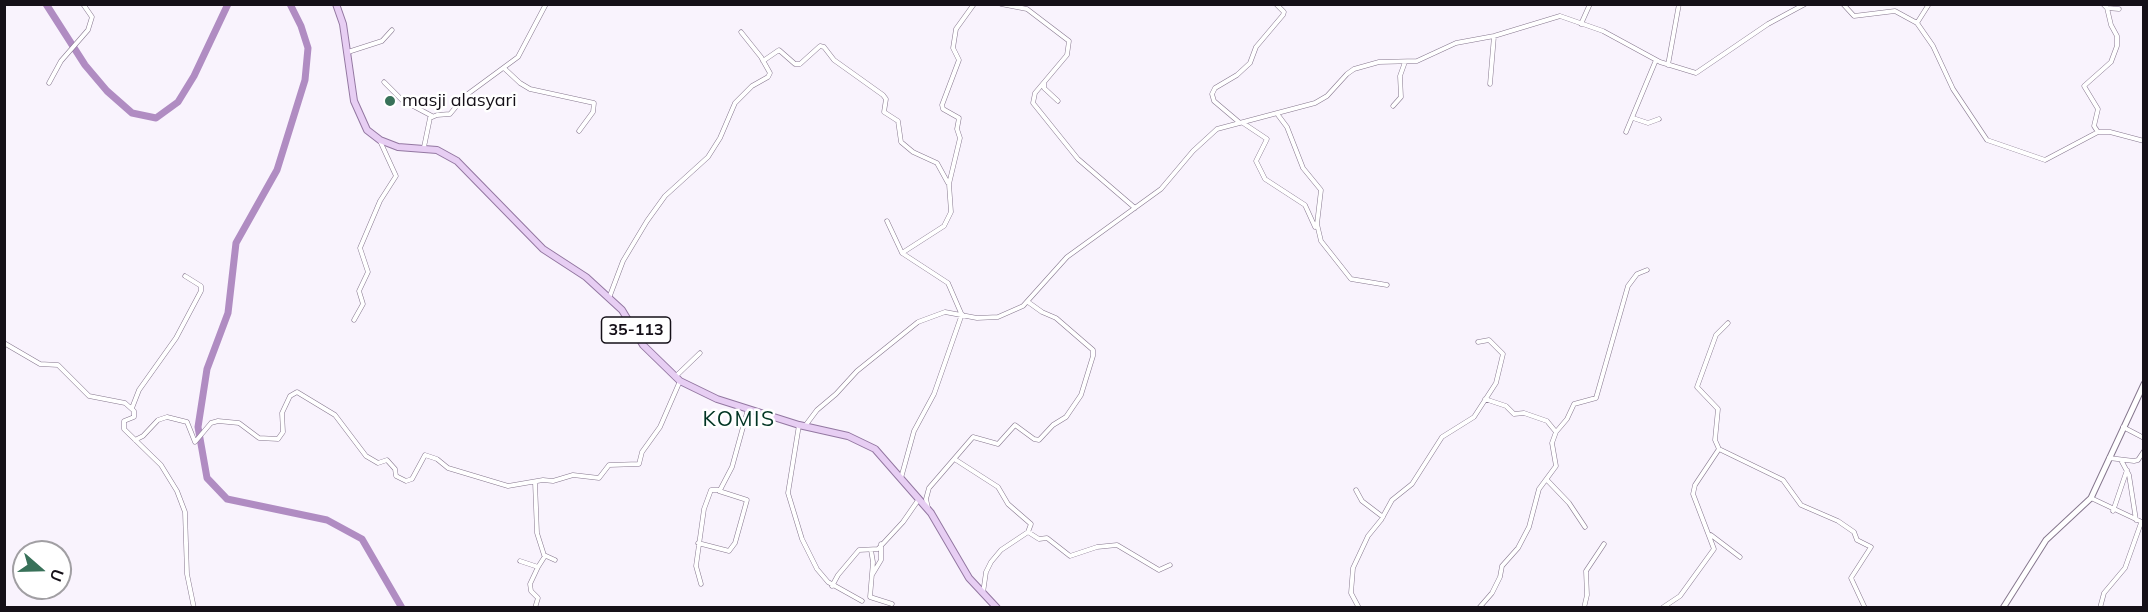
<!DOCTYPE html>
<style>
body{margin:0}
#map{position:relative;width:2148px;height:612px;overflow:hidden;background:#f9f3fd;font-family:Mulish,sans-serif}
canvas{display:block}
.frame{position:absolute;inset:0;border:6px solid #151018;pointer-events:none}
.north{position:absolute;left:12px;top:540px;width:60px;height:60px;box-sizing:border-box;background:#fff;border:2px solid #a19fa3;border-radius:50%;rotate:110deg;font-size:16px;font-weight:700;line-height:24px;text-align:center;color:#151018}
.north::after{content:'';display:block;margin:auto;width:21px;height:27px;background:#387159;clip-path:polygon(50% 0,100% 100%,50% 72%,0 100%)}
</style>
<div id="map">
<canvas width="2148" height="612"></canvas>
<div class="frame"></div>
<div class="north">U</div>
</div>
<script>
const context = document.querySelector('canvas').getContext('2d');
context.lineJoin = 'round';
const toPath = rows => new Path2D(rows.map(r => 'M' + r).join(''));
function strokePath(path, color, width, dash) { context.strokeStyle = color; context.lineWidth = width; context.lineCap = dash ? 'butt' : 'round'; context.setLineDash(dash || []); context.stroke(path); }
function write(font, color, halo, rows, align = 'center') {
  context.font = font + ' Mulish,sans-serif'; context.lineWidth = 5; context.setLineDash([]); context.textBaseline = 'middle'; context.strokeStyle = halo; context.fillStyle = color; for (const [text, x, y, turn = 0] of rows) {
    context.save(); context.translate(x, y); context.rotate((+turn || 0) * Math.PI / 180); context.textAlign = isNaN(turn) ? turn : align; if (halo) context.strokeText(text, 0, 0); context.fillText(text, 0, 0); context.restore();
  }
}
const river = toPath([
 [46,4,85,65,107,91,132,113,156,118,178,102,194,76,228,4],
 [290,4,301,26,308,48,305,80,277,170,236,243,228,313,207,369,198,427,207,478,227,499,327,520,362,539,402,608]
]);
const street = toPath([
 [1001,4,1027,9,1069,41,1067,55,1035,93,1033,103,1078,159,1135,208],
 [1843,4,1854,16,1895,11,1917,23,1933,46,1953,89,1987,140,2045,160,2098,132,2110,132,2144,141],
 [2103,4,2107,8,2119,9],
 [1917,23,1929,4],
 [1581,24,1590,4],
 [348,52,382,41,392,30],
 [763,61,779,50,795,64,800,64,820,46,824,47,834,60,883,95,886,99,884,112,898,121,901,142,913,152,937,163,948,183],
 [1668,65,1679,4],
 [505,69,520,83,530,89,594,103,593,112,579,131],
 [384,82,402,100,432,116],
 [49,83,61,61,88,30,92,17,83,4],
 [1044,83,1044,88,1058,101],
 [1490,84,1494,36],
 [1393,106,1401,97,1400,76,1405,62],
 [1278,115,1287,127,1303,168,1321,190,1317,224,1321,241,1351,279,1387,285],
 [1633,118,1648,123,1659,119],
 [1240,123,1214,101,1212,94,1215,88,1237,75,1250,63,1256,47,1283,15,1284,12,1276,4],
 [1243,123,1267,139,1256,161,1265,179,1305,205,1315,227],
 [1626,132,1656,60],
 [2098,132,2094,126,2098,109,2084,86,2111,62,2117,46,2117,36,2111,25,2107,8],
 [424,147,430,118,437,115,450,114,465,96,518,57,546,4],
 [887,221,902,253,948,283,961,313],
 [902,253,944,226,951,212,949,184,960,138,957,129,959,118,943,109,942,105,959,60,953,48,956,29,974,4],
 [609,298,623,261,647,221,665,196,708,157,720,138,735,103,752,86,768,77,770,73,761,57,741,32],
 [354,320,363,304,359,291,368,272,360,248,380,201,396,176,380,141],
 [4,343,40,364,58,365,89,396,125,403,134,411,134,417,124,421,124,429,161,465,177,491,185,512,187,574,194,608],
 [675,377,700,353],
 [1485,399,1506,406,1514,414,1524,413,1547,421,1556,432],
 [132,408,139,390,176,338,201,291,201,286,185,276],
 [799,425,788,493,802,539,817,569,828,582,862,601],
 [805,426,817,410,836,394,857,371,918,322,945,312,977,318,998,317,1023,306,1067,257,1161,189,1193,151,1217,129,1315,103,1327,96,1347,74,1354,69,1379,62,1417,61,1456,43,1494,36,1560,16,1603,31,1660,62,1696,73,1768,24,1805,4],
 [2123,427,2144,438],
 [135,440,143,436,158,420,167,417,187,422,195,442,211,423,218,421,239,423,259,438,278,439,283,432,282,413,290,396,297,392,335,415,366,456,378,463,387,460,395,469,396,476,406,481,412,479,425,455,437,459,448,468,508,486,543,480,553,481,573,475,599,478,609,465,639,464,642,452,660,427,680,381],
 [1719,449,1783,480,1801,505,1838,521,1854,532,1857,540,1871,547,1851,578,1865,608],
 [2109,458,2134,461,2138,460,2144,451],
 [956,460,998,487,1008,504,1031,524,1028,532],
 [2121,460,2129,475,2136,520],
 [901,478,914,431,934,394,962,314],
 [1547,480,1569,503,1585,527],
 [535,482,537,533,544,555,555,560],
 [1356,490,1362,501,1383,517],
 [2091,498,2144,523],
 [928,508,926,499,929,488,973,437,998,444,1015,425,1034,439,1039,440,1053,425,1066,417,1081,395,1093,356,1093,350,1056,318,1042,312,1028,302],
 [2113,511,2127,470],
 [1711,535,1740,557],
 [698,543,729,551,735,543,747,500,719,491],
 [871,550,873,562,870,597,892,604],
 [520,561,538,567,545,556],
 [872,575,881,560,881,544],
 [701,584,696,566,704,509,711,490,720,490,732,467,748,409],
 [832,586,838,575,859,550,878,549,903,522,919,499],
 [983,593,986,572,991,562,1001,550,1028,532,1039,539,1047,538,1070,556,1097,547,1117,545,1159,570,1170,565],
 [535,608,538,598,531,591,530,584,538,567],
 [1359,608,1351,593,1353,568,1368,536,1381,520,1392,500,1412,484,1442,437,1474,417,1496,383,1503,354,1489,340,1478,342],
 [1479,608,1492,593,1500,577,1502,566,1518,548,1529,527,1539,489,1556,466,1552,443,1556,432,1567,419,1574,404,1596,398,1628,286,1637,274,1647,270],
 [1584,608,1587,595,1586,571,1604,544],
 [1662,608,1680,596,1714,549,1693,494,1695,485,1719,449,1715,440,1718,409,1697,387,1716,335,1728,323],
 [2100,608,2104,593,2125,568,2141,523]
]);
const secondary = toPath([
 [2003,608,2046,540,2091,498,2144,384]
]);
const primary = toPath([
 [336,4,343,24,354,101,367,130,380,140,398,147,437,150,457,161,543,249,586,277,622,310,643,345,680,381,717,399,799,425,848,436,875,449,931,513,969,578,997,608]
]);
const markers = [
 [390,101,6,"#387159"]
];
const shields = [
 [636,330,69]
];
const shieldNames = [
 ["35-113",636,330]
];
const poiNames = [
 ["masji alasyari",402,101]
];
const quarterNames = [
 ["KOMIS",739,420]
];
strokePath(river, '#b08cc2', 7);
strokePath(street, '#86778e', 5);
strokePath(secondary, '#86778e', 7);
strokePath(primary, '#9377a1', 8);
strokePath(street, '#fff', 4);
strokePath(secondary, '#fff', 5);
strokePath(primary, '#e7cef3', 6);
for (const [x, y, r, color] of markers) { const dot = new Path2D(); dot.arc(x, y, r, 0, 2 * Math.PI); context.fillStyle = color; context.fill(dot); strokePath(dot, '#fff', 2); }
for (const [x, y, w] of shields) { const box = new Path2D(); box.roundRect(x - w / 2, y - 13, w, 26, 4.5); context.fillStyle = '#fff'; context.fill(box); strokePath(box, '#151018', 1.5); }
write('bold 16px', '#151018', null, shieldNames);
write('18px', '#151018', '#fff', poiNames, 'left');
context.letterSpacing = '1.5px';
write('21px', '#023524', '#fff', quarterNames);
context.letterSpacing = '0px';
</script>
